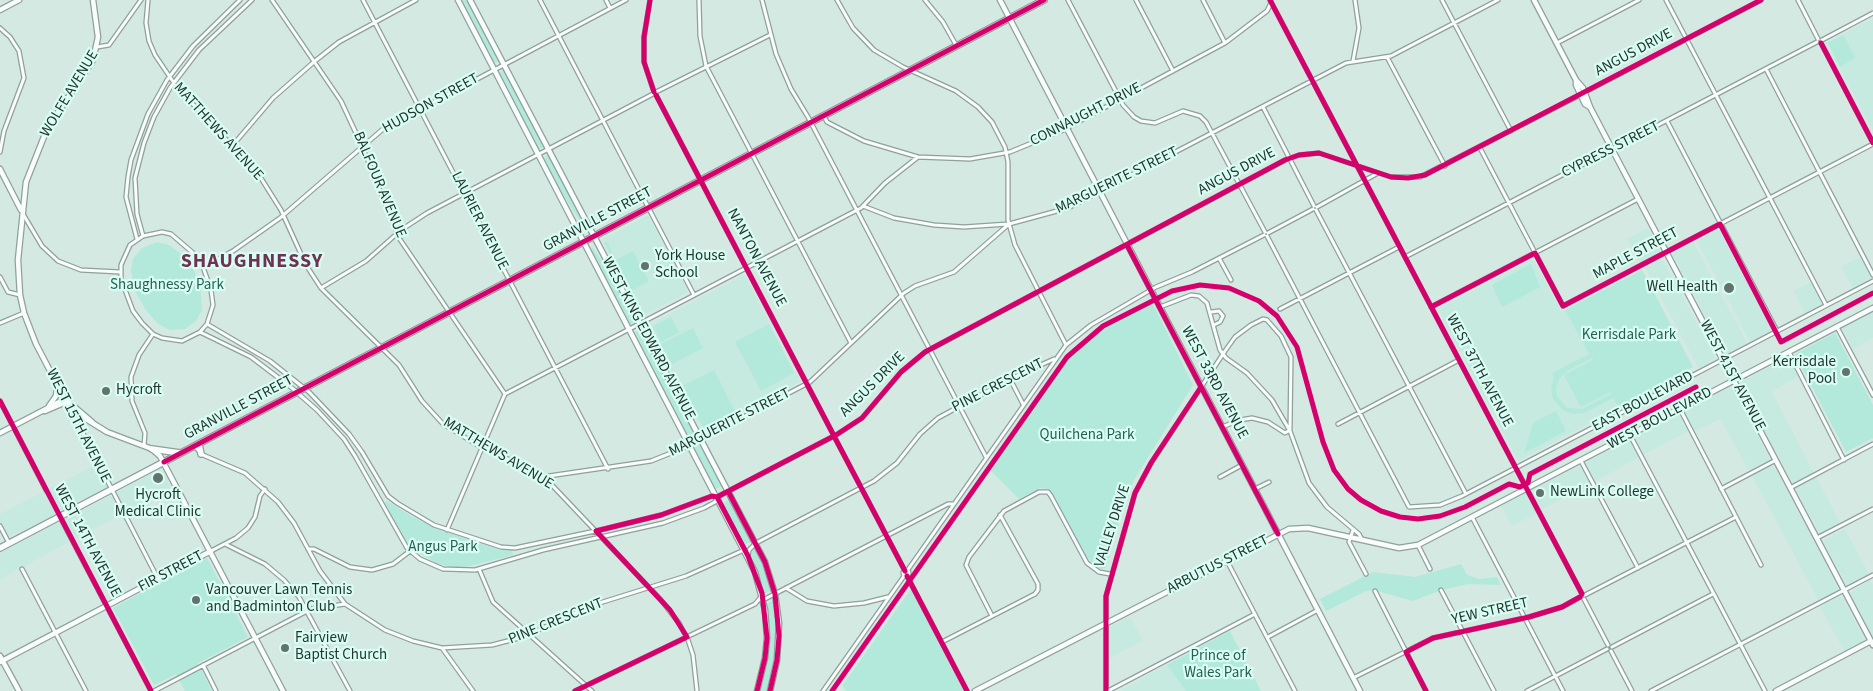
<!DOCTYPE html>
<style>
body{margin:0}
canvas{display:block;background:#d3e9e2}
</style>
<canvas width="1873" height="691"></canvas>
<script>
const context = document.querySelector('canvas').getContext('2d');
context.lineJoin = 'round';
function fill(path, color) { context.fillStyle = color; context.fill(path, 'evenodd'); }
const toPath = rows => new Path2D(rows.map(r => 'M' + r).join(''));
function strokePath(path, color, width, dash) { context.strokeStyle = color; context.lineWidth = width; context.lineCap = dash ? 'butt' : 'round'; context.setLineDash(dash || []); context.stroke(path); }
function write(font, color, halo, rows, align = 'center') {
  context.font = font + ' "Source Sans 3",sans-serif'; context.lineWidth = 4.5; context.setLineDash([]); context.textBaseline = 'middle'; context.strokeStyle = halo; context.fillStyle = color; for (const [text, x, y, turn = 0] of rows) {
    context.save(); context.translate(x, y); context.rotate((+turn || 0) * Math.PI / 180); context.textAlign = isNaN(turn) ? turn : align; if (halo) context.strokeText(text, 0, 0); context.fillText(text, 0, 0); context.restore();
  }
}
const built = toPath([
 [1873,18,1873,131,1826,43],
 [648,215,688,292,642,316,602,240],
 [1648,228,1660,252,1640,263,1627,239],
 [1718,228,1772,328,1771,331,1750,342,1697,241],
 [1693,242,1747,343,1728,353,1723,351,1673,255,1674,251],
 [1861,257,1871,277,1853,288,1841,266],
 [1662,258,1715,358,1699,369,1645,267],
 [1533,259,1561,312,1565,310,1619,408,1518,461,1438,309],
 [744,275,800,381,703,432,647,326],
 [1811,282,1822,303,1805,313,1793,291],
 [1873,311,1873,338,1853,349,1842,327],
 [1786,358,1788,358,1798,376,1772,392,1840,523,1820,534,1739,383],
 [1731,387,1769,457,1768,461,1749,470,1720,419,1695,431,1693,428,1512,526,1501,506],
 [96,465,107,486,106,488,70,505,49,518,10,536,7,535,0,521,0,514],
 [1770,466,1775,468,1838,588,1836,592,1819,601,1752,476],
 [160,469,163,471,171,489,125,512,117,492],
 [110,496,113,498,121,515,75,539,66,522,67,518],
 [58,523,60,523,69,542,0,579,0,553],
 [1842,530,1846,531,1868,572,1867,575,1847,585,1823,541],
 [1869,581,1873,585,1873,637,1850,593],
 [1839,596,1843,599,1865,641,1845,653,1820,606],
 [1130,617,1143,641,1109,658,1109,627],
 [1167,665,1186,691,1120,691]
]);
const green = toPath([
 [460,0,467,0,499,61,493,63],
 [1843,35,1855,58,1840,67,1828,43],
 [504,69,544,146,539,149,499,73],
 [548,155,586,228,587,232,563,195,544,159],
 [607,241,616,260,633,251,649,281,632,290,639,303,637,304,604,243],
 [157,242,169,245,180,253,192,267,200,284,202,310,196,321,185,329,170,330,158,324,145,309,135,291,131,271,133,259,142,248],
 [592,247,613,276,636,321,629,325,591,252],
 [1531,264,1540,287,1502,307,1492,285],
 [1642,270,1693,367,1619,408,1613,398,1584,413,1574,414,1564,411,1553,399,1551,389,1554,377,1552,373,1589,354,1565,310],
 [1592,358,1593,360,1564,375,1581,407,1610,392,1611,394,1582,409,1567,408,1557,396,1556,388,1559,379,1567,371],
 [1152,302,1193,385,1134,480,1125,501,1106,568,1101,569,1092,563,1084,553,1049,489,1040,488,1019,499,991,471,1007,440,1050,380,1081,346,1103,327],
 [671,317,679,332,661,342,653,326],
 [769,324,794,373,761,391,735,342],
 [693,328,703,348,672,364,661,344],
 [641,329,697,436,689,440,633,333],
 [1835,333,1873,405,1873,438,1846,452,1795,354],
 [714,370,736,413,704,429,682,386],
 [1556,411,1566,431,1524,453,1533,423],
 [701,444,723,486,715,489,694,448],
 [730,499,752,541,744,545,723,504],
 [387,501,411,516,437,529,500,550,512,550,513,555,466,567,451,567,436,563,411,547,401,534,385,503],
 [756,549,772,590,764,594,749,553],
 [207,558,248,637,198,663,212,691,185,691,176,674,154,685,113,608],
 [1461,564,1467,575,1480,579,1497,577,1501,585,1468,584,1441,590,1413,601,1374,590,1366,591,1326,611,1320,599,1373,572,1415,577],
 [911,589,963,691,847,691,842,686],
 [774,600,777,627,775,657,768,691,759,691,769,637,766,604],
 [1230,631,1261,691,1186,691,1167,665]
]);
const street = toPath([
 [148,0,146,23,149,41,155,55,176,86,259,175,281,210,306,265,321,288,399,365,422,401,443,424,479,446,519,464,549,482,661,600,679,623,688,640,693,655,697,691],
 [272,0,341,101,362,146,399,238,505,394],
 [363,0,608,469],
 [540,0,694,295],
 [606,0,610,8],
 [650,0,644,37,644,62,654,92],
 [699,0,700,36,706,66,851,343],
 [762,0,776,54,791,89,808,117,986,457],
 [837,0,853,28,874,50,903,67,956,91,978,107,992,122,1005,147,1008,162,1008,220,1015,245,1066,345],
 [925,0,943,22,956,45],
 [1068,0,1123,105,1134,117,1141,121,1155,123,1183,111,1200,116,1206,122,1265,232],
 [1136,0,1173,71],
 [1203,0,1225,43],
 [1270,0,1582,594],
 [1442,0,1511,131],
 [1666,0,1826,305],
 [1798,0,1818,39],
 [0,28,10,37,19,51,24,78,4,131,0,152],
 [1822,40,1873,13],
 [1557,43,1639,0],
 [1821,43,1873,143],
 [97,47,109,45,141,0],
 [1387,57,1445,166],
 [1353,61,1359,28,1355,0],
 [1766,69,1873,275],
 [656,92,770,35],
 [1585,92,1761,0],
 [656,95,833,434],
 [1263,107,1314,206],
 [824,116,827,122,864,141,918,157,970,159,1010,152,1061,131,1225,43,1267,11,1271,3],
 [1667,121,1777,331],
 [233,145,273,98,315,61,339,42,416,0],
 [1480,148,1563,306,1873,144],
 [863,206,894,218,934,225,964,227,1008,224],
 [1317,207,1378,173],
 [1316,210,1466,494],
 [23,214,42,246,58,261,81,270,120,272],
 [162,232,171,234,192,252,203,267,211,290,213,305,207,324,200,332,182,341,162,338,153,334,142,323,133,311,121,279,121,265,130,245,143,236,162,232],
 [1268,233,1313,209],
 [143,236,137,214,135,178,144,143,154,117,170,88,199,50,252,0],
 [1267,236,1409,507,1440,505,1462,496,1873,281],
 [137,239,126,197,128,177,131,160,148,114,167,80,193,46,240,0],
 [1405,257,1817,42],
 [1219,258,1231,280],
 [203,267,233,251,280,218,383,129,626,0],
 [0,277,8,292,20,295],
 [321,288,366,261,401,230,427,213,653,94],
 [1160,307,1191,295,1199,296,1207,303,1220,350,1226,358,1247,373,1272,400,1290,431,1309,483,1327,507,1359,534,1362,540],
 [1431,307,1638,199],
 [1280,309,1399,247],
 [1211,312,1219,311,1223,316,1220,322,1214,325],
 [0,323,24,313],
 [207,324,270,361,309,392,349,434,362,452,388,496,397,503,434,525,501,547,515,548,600,530,661,515,712,496,717,497,832,437],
 [1837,327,1873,395],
 [200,332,251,357,292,388,317,410,344,439,355,456,407,548,420,559,443,569,475,570,543,550,663,523,704,508,715,502,717,498],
 [1789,352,1844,460],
 [1010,379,1023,404],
 [0,401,46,490],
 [1680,409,1761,565],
 [71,410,158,579],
 [1338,424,1459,360],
 [836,435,862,418,901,372,925,352,1285,160,1299,155,1319,153,1391,177,1420,177,1580,95],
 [1630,435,1765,691],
 [835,438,905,571],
 [144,446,145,433,132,401,131,377,139,355,153,334],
 [194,446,203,455,245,473,278,502,294,523,320,571,345,604,385,630,413,641,442,648,492,645,523,637,590,606,686,576,744,550],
 [1581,461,1638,568],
 [542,477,651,461,686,447,810,382,904,293,915,286,954,272,1009,224,1068,208,1346,63,1391,56,1498,0],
 [1220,477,1242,465],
 [1790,488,1873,444],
 [1255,489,1269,482],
 [1721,489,1776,460],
 [60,517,151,691],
 [1472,517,1563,691],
 [0,526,9,543],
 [447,530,505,394,861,208,885,183,918,157],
 [1353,530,1349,542,1366,574],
 [1817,538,1873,509],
 [225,544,265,564,284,580,299,597,350,691],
 [1418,545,1430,569],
 [308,549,314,549,350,567,372,570,393,564,410,551],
 [211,551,236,538,248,528,255,517,260,496,265,489],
 [748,556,749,550,756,543,874,481,897,463,920,434,938,418,1010,379,1054,359],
 [1227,561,1295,691],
 [22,569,86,691],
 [479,569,493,602,592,691],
 '903 573a3 3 0 1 1 6 0a3 3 0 1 1-6 0Z',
 [907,571,1066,345,1091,325,1156,287,1192,272,1264,235],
 [907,576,967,691],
 [786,588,807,601,834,606,864,603,888,597],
 [1441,590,1494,691],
 [1375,591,1426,691],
 [1585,595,1736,517],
 [1584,599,1608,645],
 [763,600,948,504,953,504],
 [992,616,966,565,969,557,1004,511,1039,492,1048,492,1051,496,1087,563,1099,572,1110,574],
 [1268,637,1318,610],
 [942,642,1035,594,1038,590,1038,584,1000,515],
 [1612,647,1713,594],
 [442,648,473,691],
 [1611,651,1632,691],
 [203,665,216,691],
 [1353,678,1433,638,1529,617,1562,607,1580,597],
 [154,691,311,609,345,604],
 [575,691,755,604,761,597],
 [823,691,904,576],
 [1106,691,1106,596,1135,493,1151,463,1225,351,1235,337,1251,325,1263,319,1267,320,1281,336,1291,357,1290,430,1285,433,1268,422,1252,418,1240,420,1222,427],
 [1108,691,1255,614],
 [1527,691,1607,649],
 [1651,691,1873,575]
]);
const secondary = toPath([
 [93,0,98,37,93,60,47,129,26,182,18,260,20,295,24,313,36,344,70,409,107,432,152,449,160,456,283,691],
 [458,0,755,572,765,610,767,638,765,658,757,691],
 [470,0,765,562,775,594,779,623,777,660,770,691],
 [1000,0,1360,691],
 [1534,0,1576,80,1576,85,1585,104,1590,107,1612,149,1873,645],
 [0,10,19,0],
 [1576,80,1583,88,1590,107],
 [0,169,21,210],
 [65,399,92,422],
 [49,406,56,396,57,386],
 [45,411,68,401],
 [0,433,65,399],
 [0,656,19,691],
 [0,662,211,551],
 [975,691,1289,529,1308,528,1399,548,1418,545,1873,308],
 [1776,691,1871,641]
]);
const highway = toPath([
 [199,444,201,454],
 [152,449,180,453],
 [0,548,1044,0]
]);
const cycleway = toPath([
 [650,0,644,37,644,62,654,92],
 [1270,0,1582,594],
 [1821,43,1873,143],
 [656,95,833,434],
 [1127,245,1278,534],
 [1431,307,1535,253,1563,306,1720,224,1781,342,1873,293],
 [0,401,151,691],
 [836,435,862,418,901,372,925,352,1285,160,1299,155,1319,153,1391,177,1408,178,1425,175,1761,0],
 [835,438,905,571],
 [164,462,1044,0],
 [728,491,765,562,775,594,779,636,777,660,770,691],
 [717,497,748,556,762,593,767,638,765,658,757,691],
 [596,531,661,515,712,496,717,497,832,437],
 [907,576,967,691],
 [575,691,687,637,670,610,596,531],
 [832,691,1067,357,1103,326,1172,291,1200,285,1229,288,1259,301,1277,316,1297,347,1323,442,1334,470,1348,489,1361,500,1381,511,1400,517,1418,519,1440,516,1465,507,1509,484,1520,487,1528,483,1530,474,1696,387],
 [1106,691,1106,596,1135,493,1151,463,1201,387],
 [1426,691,1406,652,1433,638,1529,617,1562,607,1580,597]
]);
const markers = [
 [645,266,5,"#62736e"],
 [1729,288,6,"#62736e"],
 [1846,372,5,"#62736e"],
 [106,391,5,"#62736e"],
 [158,478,6,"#62736e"],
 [1540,493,5,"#62736e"],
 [196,600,5,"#62736e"],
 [285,648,5,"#62736e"]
];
const streetNames = [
 ["ANGUS DRIVE",1634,53,-28],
 ["WOLFE AVENUE",70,94,-59],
 ["HUDSON STREET",431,104,-29],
 ["CONNAUGHT DRIVE",1086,115,-27],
 ["MATTHEWS AVENUE",218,132,48],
 ["CYPRESS STREET",1611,150,-27],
 ["ANGUS DRIVE",1237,172,-28],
 ["MARGUERITE STREET",1117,181,-26],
 ["BALFOUR AVENUE",379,185,67],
 ["GRANVILLE STREET",598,220,-28],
 ["LAURIER AVENUE",479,221,63],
 ["MAPLE STREET",1636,254,-28],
 ["NANTON AVENUE",756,258,62],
 ["WEST KING EDWARD AVENUE",648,339,62],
 ["WEST 37TH AVENUE",1479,371,62],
 ["WEST 41ST AVENUE",1732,376,62],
 ["WEST 33RD AVENUE",1214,383,62],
 ["ANGUS DRIVE",873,385,-45],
 ["PINE CRESCENT",998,386,-27],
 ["EAST BOULEVARD",1643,402,-28],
 ["GRANVILLE STREET",239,408,-28],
 ["WEST BOULEVARD",1660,419,-28],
 ["MARGUERITE STREET",730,423,-27],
 ["WEST 15TH AVENUE",78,426,63],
 ["MATTHEWS AVENUE",498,454,31],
 ["VALLEY DRIVE",1113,526,-72],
 ["WEST 14TH AVENUE",87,541,62],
 ["ARBUTUS STREET",1218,565,-27],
 ["FIR STREET",171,572,-28],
 ["YEW STREET",1490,612,-13],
 ["PINE CRESCENT",556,622,-22]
];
const poiNames = [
 ["York House",655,257],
 ["School",655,274],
 ["Well Health",1718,288,"right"],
 ["Kerrisdale",1836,363,"right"],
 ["Pool",1836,380,"right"],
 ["Hycroft",116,391],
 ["NewLink College",1550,493],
 ["Hycroft",158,496,"center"],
 ["Medical Clinic",158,513,"center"],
 ["Vancouver Lawn Tennis",206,591],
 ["and Badminton Club",206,608],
 ["Fairview",295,639],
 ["Baptist Church",295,656]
];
const parkNames = [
 ["Shaughnessy Park",167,286],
 ["Kerrisdale Park",1629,336],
 ["Quilchena Park",1087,436],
 ["Angus Park",443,548],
 ["Prince of",1218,657],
 ["Wales Park",1218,674]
];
const districtNames = [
 ["SHAUGHNESSY",252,263]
];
fill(built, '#c6eae0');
fill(green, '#b2e9da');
strokePath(street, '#90a09c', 5.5);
strokePath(secondary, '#90a09c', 7);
strokePath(highway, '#90a09c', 8);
strokePath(street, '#f8fcfb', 3);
strokePath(secondary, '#f8fcfb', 4.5);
strokePath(highway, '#f8fcfb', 5.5);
strokePath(cycleway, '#d6006c', 5);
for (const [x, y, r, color] of markers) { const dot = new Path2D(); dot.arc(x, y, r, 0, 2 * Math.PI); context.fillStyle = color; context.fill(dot); strokePath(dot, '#d8fef3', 2); }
write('15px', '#253430', '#d8fef3', streetNames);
write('15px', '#253430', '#d8fef3', poiNames, 'left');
write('15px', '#285f53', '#d8fef3', parkNames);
context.letterSpacing = '1px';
write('bold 20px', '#713152', '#d8fef3', districtNames);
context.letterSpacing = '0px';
</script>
